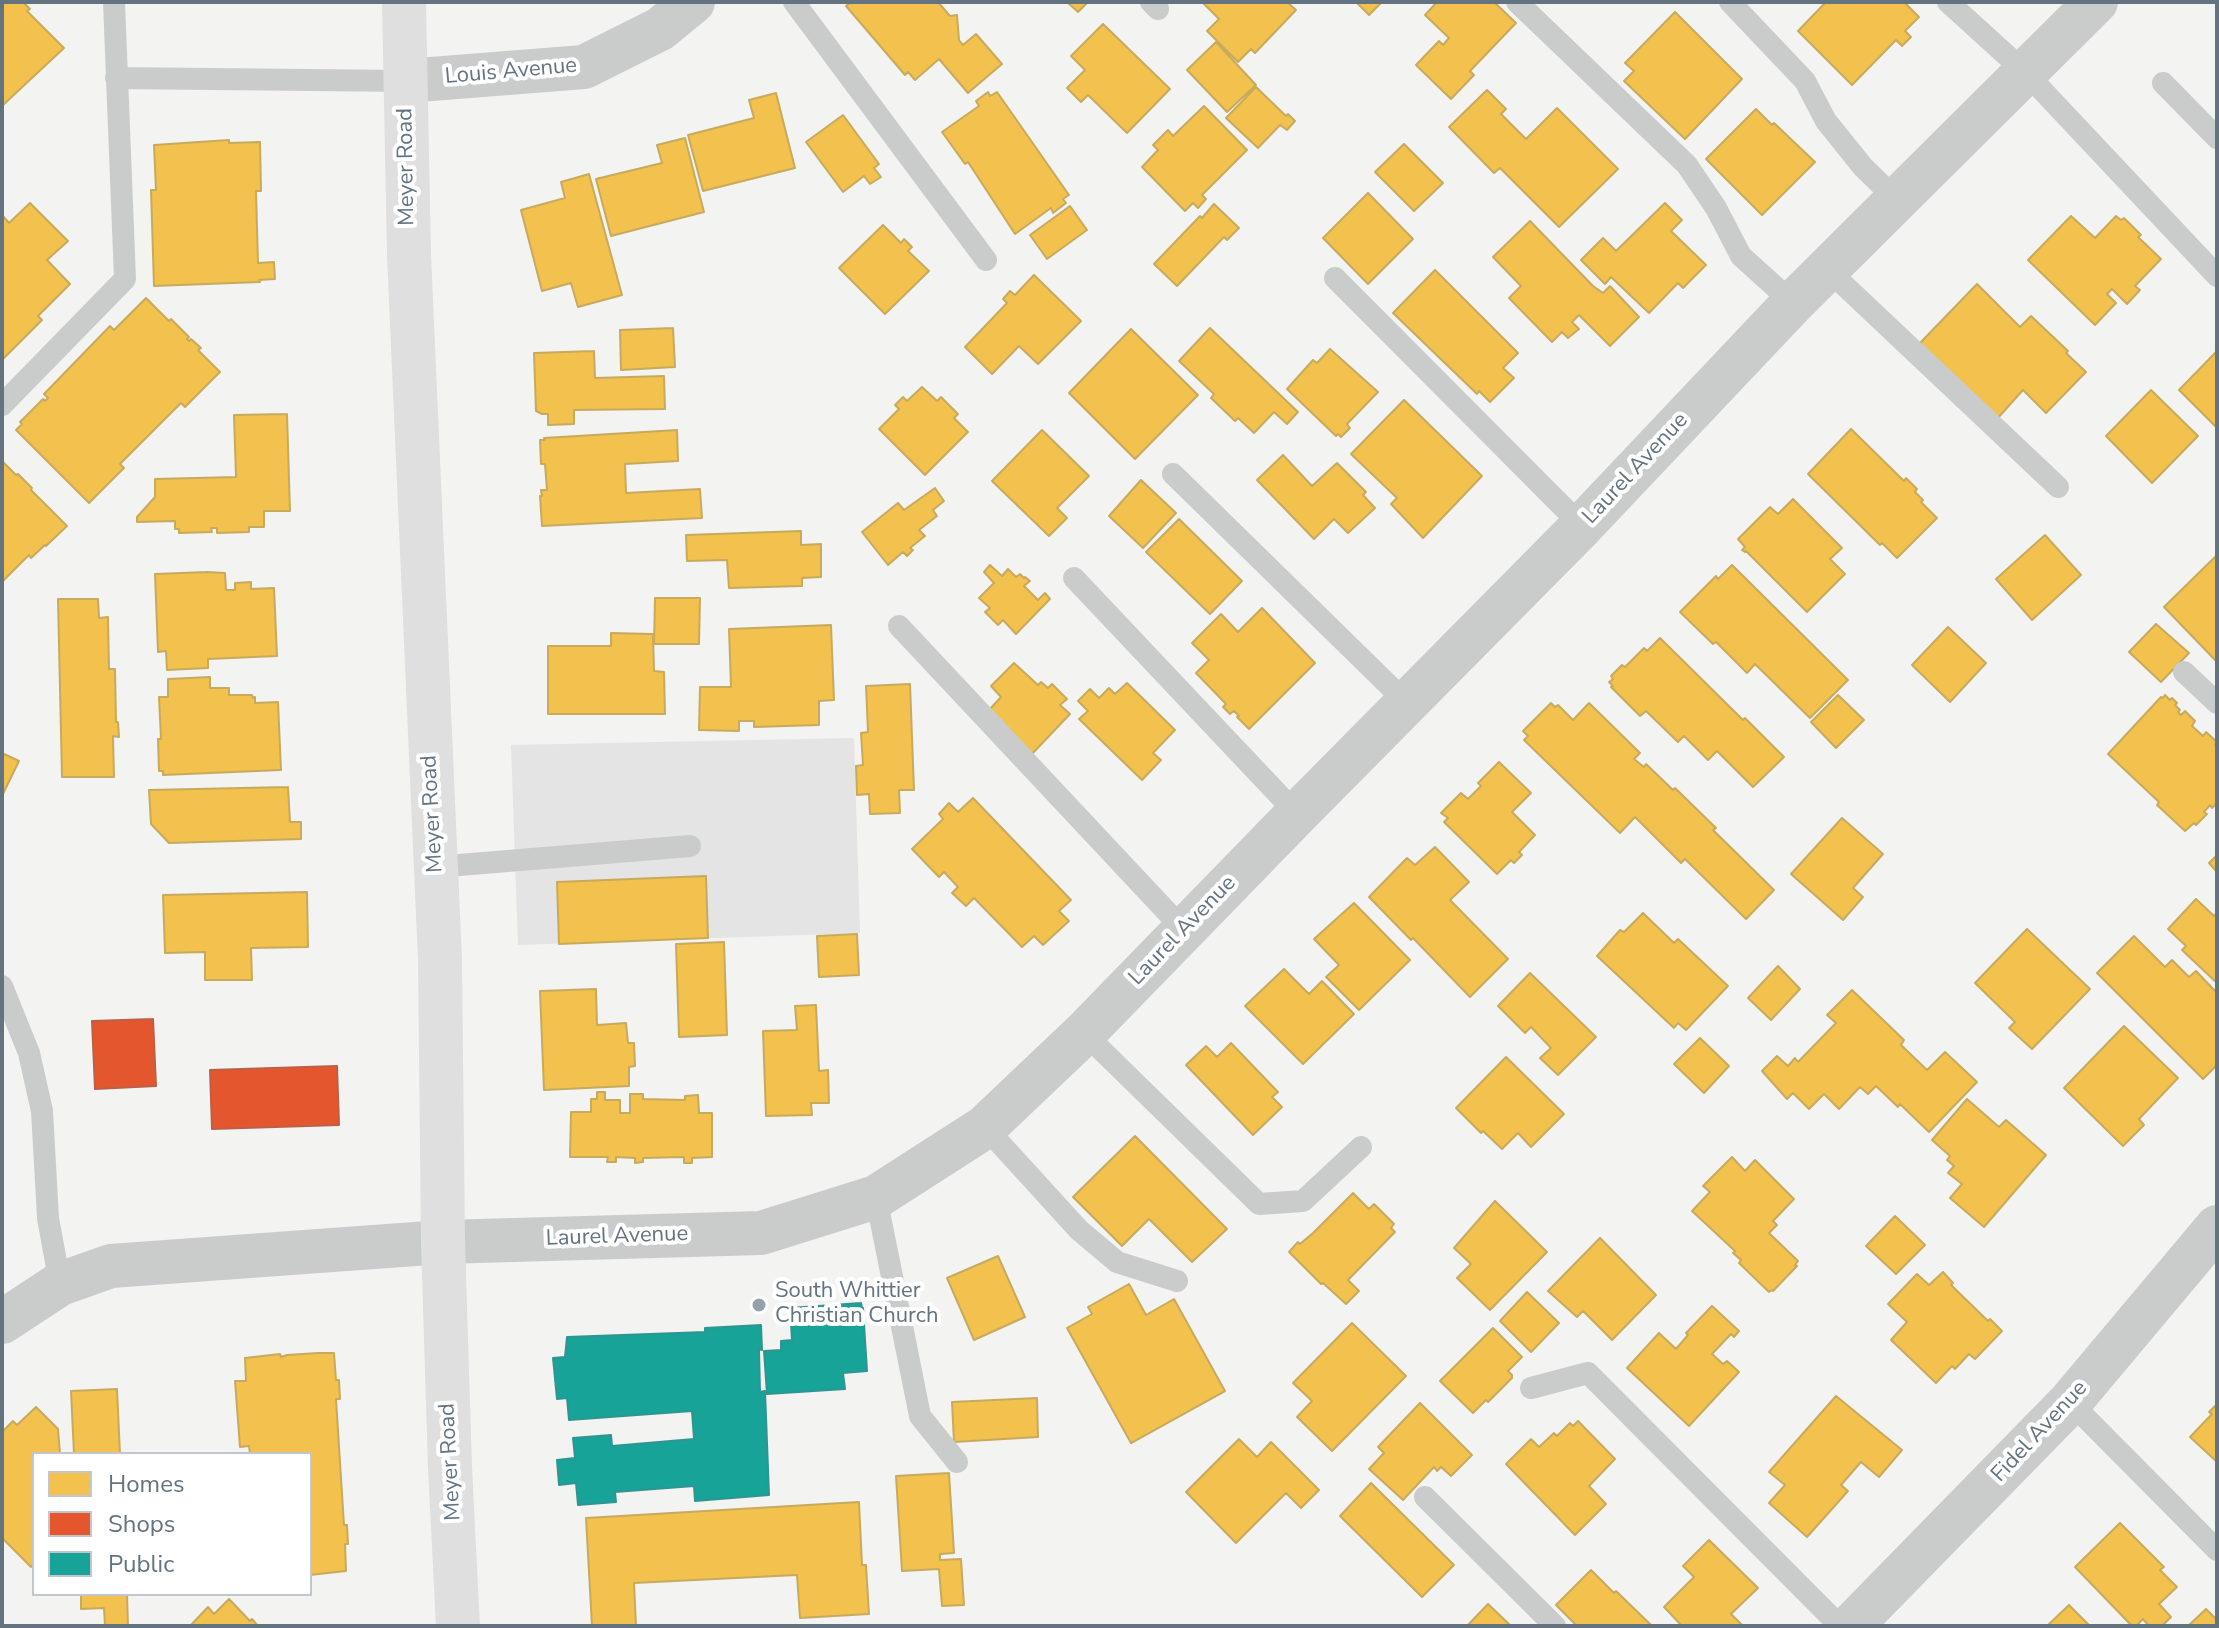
<!DOCTYPE html>
<style>
body{margin:0}
#map{position:relative;width:2219px;height:1628px;overflow:hidden;background:#f3f3f1;font-family:"Nunito Sans",sans-serif}
canvas{display:block}
.frame{position:absolute;inset:0;border:4px solid #637380;pointer-events:none}
.legend{position:absolute;left:32px;top:1452px;width:280px;height:144px;box-sizing:border-box;background:#fff;border:2px solid #c1c7cc;margin:0;padding:10px 14px;list-style:none;font-size:24px;color:#637380}
.legend li{display:flex;align-items:center;gap:16px;height:40px}
.legend b{width:40px;border:2px solid #c1c7cc}
</style>
<div id="map">
<canvas width="2219" height="1628"></canvas>
<div class="frame"></div>
<ul class="legend">
<li><b style="height:22px;background:#f2c14e"></b>Homes</li>
<li><b style="height:22px;background:#e4572e"></b>Shops</li>
<li><b style="height:22px;background:#17a398"></b>Public</li>
</ul>
</div>
<script>
const context = document.querySelector('canvas').getContext('2d');
context.lineJoin = 'round';
function fill(path, color) { context.fillStyle = color; context.fill(path, 'evenodd'); }
const toPath = rows => new Path2D(rows.map(r => 'M' + r).join(''));
function strokePath(path, color, width, dash) { context.strokeStyle = color; context.lineWidth = width; context.lineCap = dash ? 'butt' : 'round'; context.setLineDash(dash || []); context.stroke(path); }
function write(font, color, halo, rows, align = 'center') {
  context.font = font + ' "Nunito Sans",sans-serif'; context.lineWidth = 8; context.setLineDash([]); context.textBaseline = 'middle'; context.strokeStyle = halo; context.fillStyle = color; for (const [text, x, y, turn = 0] of rows) {
    context.save(); context.translate(x, y); context.rotate((+turn || 0) * Math.PI / 180); context.textAlign = isNaN(turn) ? turn : align; if (halo) context.strokeText(text, 0, 0); context.fillText(text, 0, 0); context.restore();
  }
}
const built = toPath([
 [854,738,860,933,518,945,511,745]
]);
const homes = toPath([
 [2,2,23,2,30,9,27,11,64,48,2,106,2,2],
 [851,2,938,2,950,16,957,15,959,40,963,45,976,34,1002,64,968,93,939,59,915,80,908,72,905,75,846,6,851,2],
 [1067,2,1088,2,1078,12,1067,2],
 [1202,2,1287,2,1296,10,1255,53,1251,49,1238,62,1207,31,1219,19,1202,2],
 [1356,2,1382,2,1369,15,1356,2],
 [1437,2,1494,2,1516,23,1470,71,1474,75,1451,99,1416,65,1439,41,1443,45,1449,38,1425,15,1437,2],
 [1826,2,1904,2,1919,17,1905,31,1911,37,1902,46,1896,40,1852,85,1798,31,1826,2],
 [1675,12,1742,79,1685,139,1624,81,1634,71,1625,63,1675,12],
 [1103,24,1170,89,1127,133,1088,95,1081,102,1067,88,1085,70,1071,56,1103,24],
 [1216,42,1256,85,1227,112,1187,70,1216,42],
 [1256,87,1286,116,1288,114,1295,121,1287,130,1280,125,1258,148,1226,118,1256,87],
 [1487,90,1506,109,1501,114,1526,139,1557,108,1618,169,1559,227,1500,168,1494,173,1449,127,1487,90],
 [988,92,990,96,997,92,1069,195,1063,199,1066,203,1053,213,1051,208,1015,234,968,162,965,164,942,132,979,106,976,101,988,92],
 [776,93,795,168,703,191,688,135,754,118,749,100,776,93],
 [1204,106,1247,150,1202,195,1206,199,1198,208,1193,203,1185,211,1142,167,1158,150,1153,145,1168,130,1173,136,1204,106],
 [1756,109,1772,125,1774,123,1815,162,1762,215,1706,159,1756,109],
 [843,115,879,164,874,168,881,177,870,184,864,176,843,192,806,142,843,115],
 [685,138,704,212,611,236,596,179,662,163,657,145,685,138],
 [229,140,229,143,260,142,261,191,256,191,258,263,274,262,275,279,259,280,260,282,154,286,151,190,156,190,154,145,229,140],
 [1404,144,1443,183,1414,211,1375,172,1404,144],
 [589,174,622,295,578,307,571,283,542,291,521,210,565,198,561,182,589,174],
 [1368,193,1413,239,1368,284,1323,238,1368,193],
 [30,203,68,241,47,260,70,284,38,316,42,320,2,360,2,215,9,223,30,203],
 [1665,203,1682,220,1671,231,1706,265,1683,288,1678,283,1649,313,1611,277,1605,284,1581,260,1603,238,1616,251,1665,203],
 [1214,204,1239,228,1227,240,1224,237,1177,286,1154,264,1200,216,1202,218,1214,204],
 [1070,206,1087,230,1047,259,1030,235,1070,206],
 [2071,216,2095,238,2116,216,2121,220,2124,218,2141,235,2138,237,2161,259,2135,286,2140,290,2127,304,2112,289,2107,294,2116,303,2095,325,2028,260,2071,216],
 [1530,221,1593,286,1603,293,1610,286,1639,317,1610,346,1579,315,1572,322,1579,329,1568,338,1562,332,1552,342,1509,298,1521,286,1493,257,1530,221],
 [883,225,901,243,904,239,912,247,908,251,929,271,885,314,839,268,883,225],
 [1435,270,1518,353,1503,368,1514,378,1490,402,1479,391,1477,394,1393,313,1435,270],
 [1034,275,1081,321,1038,364,1019,346,992,374,965,347,1007,303,1003,299,1010,291,1015,295,1034,275],
 [1977,284,2020,327,2031,316,2068,351,2066,353,2086,372,2046,413,2023,390,1997,419,1919,344,1977,284],
 [146,298,169,321,171,319,189,337,187,339,189,341,191,339,201,348,198,350,220,372,185,407,181,403,120,464,124,468,89,503,16,430,22,424,20,422,43,399,45,401,48,398,44,394,110,326,114,330,146,298],
 [673,328,675,367,621,370,620,330,673,328],
 [1210,328,1298,412,1287,424,1274,412,1254,433,1238,418,1235,421,1211,398,1214,394,1179,361,1210,328],
 [1131,329,1198,395,1135,459,1069,393,1131,329],
 [1330,349,1378,392,1347,424,1350,428,1341,437,1338,434,1336,436,1287,389,1313,360,1317,363,1330,349],
 [594,351,595,378,664,376,665,409,574,410,574,424,548,425,548,414,542,414,536,411,534,353,594,351],
 [2217,351,2217,428,2179,390,2217,351],
 [922,387,937,401,941,397,958,414,954,418,968,432,925,475,879,429,899,409,895,405,903,397,907,401,922,387],
 [2151,390,2198,436,2152,483,2106,436,2151,390],
 [1404,400,1482,476,1423,538,1391,504,1397,498,1351,454,1404,400],
 [287,414,290,511,264,511,264,527,249,527,249,532,217,533,217,528,211,528,212,532,179,533,179,529,175,529,175,521,137,522,137,517,155,497,155,479,236,477,234,415,287,414],
 [1851,429,1904,481,1906,478,1917,489,1915,492,1923,500,1921,502,1937,518,1897,558,1882,543,1880,545,1808,474,1851,429],
 [677,430,678,461,625,464,626,493,700,489,702,518,542,526,540,496,542,496,541,490,547,490,545,464,541,464,540,440,545,440,544,438,677,430],
 [1042,430,1089,476,1057,508,1067,518,1049,536,992,481,1042,430],
 [1283,455,1312,486,1337,463,1366,492,1363,495,1375,508,1348,533,1334,519,1314,539,1257,480,1283,455],
 [2,461,16,475,18,474,32,488,31,490,67,526,46,546,45,545,31,558,29,555,2,582,2,461],
 [1141,480,1176,513,1143,548,1109,516,1141,480],
 [935,488,944,501,933,510,937,516,919,530,925,536,910,548,913,550,907,556,903,552,888,565,862,532,898,503,904,510,935,488],
 [1793,499,1842,548,1830,559,1845,574,1807,612,1746,551,1745,552,1742,550,1745,547,1738,539,1770,507,1778,514,1793,499],
 [1179,519,1242,581,1210,614,1146,552,1179,519],
 [801,531,801,545,821,544,821,577,802,578,802,586,729,588,727,560,687,561,686,535,801,531],
 [2045,535,2081,575,2032,620,1996,579,2045,535],
 [2217,555,2217,662,2164,607,2217,555],
 [990,565,1002,576,1008,569,1016,577,1020,574,1024,578,1025,577,1030,581,1024,586,1038,600,1045,593,1050,599,1016,634,1003,620,998,625,985,612,990,608,979,598,994,583,984,572,990,565],
 [1732,565,1848,680,1810,718,1755,664,1747,673,1716,642,1713,644,1680,612,1716,576,1718,579,1732,565],
 [207,572,225,573,226,590,235,590,235,583,251,582,251,589,274,588,277,656,208,659,208,668,167,670,166,651,158,652,155,574,207,572],
 [655,598,700,598,699,644,654,644,655,598],
 [58,599,98,599,99,618,108,617,109,669,115,669,116,722,118,722,119,737,113,736,114,777,62,777,58,599],
 [1262,608,1315,663,1249,729,1237,717,1239,716,1234,711,1230,714,1223,707,1226,704,1196,673,1209,660,1192,643,1221,614,1238,632,1262,608],
 [2156,624,2189,653,2161,682,2129,652,2156,624],
 [831,625,834,700,819,701,819,725,754,727,754,721,739,721,739,731,699,730,700,687,731,687,729,629,831,625],
 [1948,627,1986,663,1950,702,1912,665,1948,627],
 [611,633,653,634,654,671,664,672,665,714,548,714,548,646,611,646,611,633],
 [1660,638,1743,720,1745,718,1784,757,1753,787,1717,751,1708,760,1684,736,1678,742,1646,711,1640,716,1611,687,1613,686,1609,682,1613,679,1611,676,1622,665,1625,667,1644,648,1647,651,1660,638],
 [1014,663,1038,685,1041,682,1048,688,1052,684,1067,699,1060,705,1070,714,1032,754,989,710,1001,697,991,686,1014,663],
 [210,677,210,688,229,688,229,695,252,695,253,698,255,697,255,703,278,702,281,770,163,775,163,771,159,771,158,739,161,739,159,697,168,697,168,679,210,677],
 [1127,683,1175,730,1153,753,1161,760,1142,780,1079,719,1088,711,1078,701,1090,689,1099,698,1109,688,1115,694,1127,683],
 [910,684,914,790,899,790,900,813,870,814,869,794,857,795,856,766,863,765,861,733,868,732,866,686,910,684],
 [1838,695,1864,720,1836,748,1811,722,1838,695],
 [2165,695,2170,700,2172,698,2177,703,2175,705,2180,710,2178,712,2181,715,2185,711,2195,721,2192,726,2203,736,2206,732,2217,742,2215,745,2217,747,2217,803,2212,808,2210,805,2204,812,2207,814,2196,825,2194,823,2185,831,2157,805,2159,802,2108,754,2161,697,2163,698,2165,695],
 [1551,703,1555,707,1558,705,1573,720,1589,703,1640,753,1634,759,1644,767,1646,764,1673,790,1675,788,1716,828,1713,830,1774,890,1746,919,1685,859,1681,863,1635,817,1620,833,1524,740,1528,736,1523,731,1551,703],
 [2,753,19,761,2,796,2,753],
 [1499,762,1531,793,1512,812,1535,835,1519,852,1522,855,1514,863,1511,860,1497,874,1444,822,1448,818,1441,813,1461,793,1468,799,1481,786,1478,783,1499,762],
 [288,787,290,822,301,822,301,839,169,843,151,824,149,790,288,787],
 [973,798,1071,900,1059,911,1069,921,1043,945,1034,936,1022,947,974,898,966,906,952,893,958,887,944,872,939,877,912,849,943,819,939,814,949,803,958,812,973,798],
 [1842,818,1883,854,1853,888,1863,897,1843,920,1791,874,1842,818],
 [1435,847,1469,882,1450,900,1508,959,1470,997,1413,938,1411,940,1369,897,1407,858,1415,865,1435,847],
 [2217,855,2217,872,2209,863,2217,855],
 [706,876,708,938,559,944,557,882,706,876],
 [307,892,308,947,251,948,252,980,205,980,205,952,165,953,163,895,307,892],
 [2196,899,2214,916,2217,913,2217,983,2182,950,2186,946,2168,929,2196,899],
 [1354,903,1410,960,1359,1010,1326,977,1339,965,1314,939,1354,903],
 [1643,913,1674,943,1678,939,1728,986,1686,1030,1678,1023,1674,1028,1597,956,1620,930,1624,932,1643,913],
 [2027,929,2090,989,2032,1049,2009,1028,2015,1022,1975,983,2027,929],
 [857,934,859,975,819,977,817,936,857,934],
 [2134,936,2165,967,2172,960,2189,977,2196,971,2217,993,2217,1065,2203,1079,2097,973,2134,936],
 [724,942,727,1035,679,1037,676,944,724,942],
 [1778,966,1800,989,1771,1020,1748,998,1778,966],
 [1284,969,1309,994,1322,981,1354,1014,1303,1064,1245,1006,1284,969],
 [1530,973,1596,1037,1558,1075,1540,1058,1551,1048,1531,1027,1525,1033,1498,1006,1530,973],
 [596,989,597,1025,626,1023,628,1043,634,1043,635,1066,629,1067,629,1086,544,1090,540,991,596,989],
 [1852,990,1904,1040,1901,1045,1927,1070,1945,1052,1977,1082,1929,1132,1900,1104,1898,1107,1876,1086,1868,1094,1860,1087,1839,1109,1824,1094,1809,1109,1793,1093,1787,1099,1762,1071,1777,1056,1788,1066,1795,1058,1798,1062,1836,1023,1827,1015,1852,990],
 [816,1005,819,1071,828,1070,829,1103,811,1103,812,1115,766,1116,763,1031,797,1030,795,1006,816,1005],
 [2124,1026,2178,1078,2139,1119,2144,1125,2123,1146,2064,1088,2124,1026],
 [1700,1038,1729,1066,1704,1093,1674,1064,1700,1038],
 [1231,1043,1278,1092,1272,1097,1282,1107,1253,1135,1186,1065,1206,1046,1217,1057,1231,1043],
 [1506,1057,1564,1114,1531,1147,1518,1133,1502,1149,1483,1131,1481,1133,1456,1108,1506,1057],
 [597,1092,605,1092,605,1100,620,1100,620,1113,630,1113,630,1094,643,1094,643,1099,685,1100,685,1096,698,1095,699,1113,712,1113,712,1157,692,1158,692,1163,684,1163,684,1157,643,1158,643,1162,635,1163,635,1158,616,1157,616,1162,607,1162,608,1157,570,1157,571,1112,591,1112,591,1099,597,1099,597,1092],
 [1967,1099,1999,1127,2006,1120,2046,1155,1984,1227,1950,1198,1962,1184,1948,1173,1954,1166,1947,1160,1950,1156,1932,1140,1967,1099],
 [1135,1136,1227,1229,1192,1262,1149,1219,1122,1246,1073,1197,1135,1136],
 [1732,1157,1745,1171,1755,1160,1794,1199,1773,1221,1777,1225,1769,1233,1798,1261,1795,1265,1797,1266,1773,1291,1772,1290,1769,1292,1739,1263,1741,1260,1733,1253,1735,1251,1692,1211,1710,1192,1703,1186,1732,1157],
 [1353,1193,1369,1209,1374,1204,1394,1224,1391,1228,1395,1232,1348,1280,1359,1291,1346,1304,1323,1283,1321,1284,1289,1252,1298,1242,1300,1244,1313,1233,1353,1193],
 [1495,1201,1547,1252,1490,1310,1457,1278,1471,1264,1454,1248,1495,1201],
 [1895,1216,1925,1245,1896,1274,1866,1246,1895,1216],
 [1600,1238,1656,1295,1612,1340,1583,1311,1577,1317,1548,1291,1600,1238],
 [998,1256,1025,1317,974,1340,947,1278,998,1256],
 [1943,1272,1953,1283,1951,1285,1988,1321,1990,1319,2002,1331,1975,1359,1969,1354,1955,1369,1952,1366,1936,1383,1891,1340,1907,1322,1888,1304,1917,1274,1929,1285,1943,1272],
 [1129,1284,1146,1315,1174,1299,1225,1391,1131,1443,1067,1328,1092,1314,1088,1307,1129,1284],
 [1527,1292,1559,1323,1531,1352,1500,1321,1527,1292],
 [1712,1306,1739,1331,1734,1337,1731,1334,1712,1354,1723,1364,1727,1361,1739,1372,1689,1426,1627,1368,1659,1333,1676,1349,1688,1335,1686,1333,1712,1306],
 [1352,1323,1406,1376,1332,1451,1297,1417,1312,1401,1293,1383,1352,1323],
 [1493,1328,1522,1357,1508,1371,1512,1375,1512,1378,1488,1402,1486,1400,1473,1413,1440,1381,1493,1328],
 [318,1353,334,1353,336,1380,339,1380,340,1399,336,1399,344,1525,347,1525,348,1544,345,1544,346,1571,310,1575,310,1454,250,1454,249,1446,240,1447,235,1381,246,1381,245,1358,280,1354,281,1357,287,1355,318,1353],
 [117,1389,120,1454,74,1454,71,1391,117,1389],
 [1836,1396,1902,1450,1879,1477,1861,1462,1841,1485,1848,1491,1807,1537,1769,1503,1785,1485,1769,1472,1836,1396],
 [1037,1398,1038,1437,954,1442,952,1402,1037,1398],
 [1420,1403,1472,1455,1451,1476,1441,1467,1437,1471,1434,1467,1403,1500,1369,1469,1384,1453,1378,1447,1420,1403],
 [2215,1406,2217,1408,2217,1462,2190,1437,2212,1414,2209,1412,2215,1406],
 [36,1407,58,1429,60,1454,34,1454,34,1563,31,1567,2,1538,2,1432,13,1421,17,1425,36,1407],
 [1578,1421,1615,1459,1589,1486,1606,1504,1575,1535,1506,1464,1531,1439,1539,1447,1554,1433,1557,1436,1570,1423,1573,1426,1578,1421],
 [1239,1439,1257,1457,1271,1442,1319,1490,1301,1508,1286,1493,1236,1543,1186,1492,1239,1439],
 [949,1473,954,1553,940,1554,940,1560,961,1559,964,1605,942,1606,939,1569,902,1571,896,1476,949,1473],
 [1371,1483,1454,1565,1422,1597,1340,1516,1371,1483],
 [859,1502,862,1565,866,1565,869,1614,800,1618,797,1575,634,1583,636,1626,592,1626,586,1518,859,1502],
 [2120,1523,2164,1567,2160,1570,2177,1587,2159,1604,2171,1617,2162,1626,2149,1626,2143,1619,2136,1626,2132,1626,2075,1567,2120,1523],
 [1709,1540,1758,1588,1731,1614,1742,1625,1740,1626,1682,1626,1664,1607,1694,1577,1683,1566,1709,1540],
 [1591,1570,1614,1593,1616,1591,1652,1626,1577,1626,1556,1605,1591,1570],
 [81,1594,127,1594,128,1626,105,1626,104,1608,81,1609,81,1594],
 [229,1599,250,1621,252,1619,258,1626,190,1626,208,1607,214,1614,229,1599],
 [1488,1604,1511,1626,1467,1626,1488,1604],
 [2069,1605,2090,1626,2047,1626,2069,1605],
 [2206,1609,2217,1620,2217,1626,2188,1626,2206,1609]
]);
const shops = toPath([
 [153,1019,156,1086,95,1089,92,1021,153,1019],
 [337,1066,339,1125,212,1129,210,1070,337,1066]
]);
const public = toPath([
 [861,1303,862,1308,863,1308,867,1371,843,1373,845,1389,767,1394,764,1351,781,1350,781,1341,792,1340,790,1308,861,1303],
 [761,1325,762,1350,759,1349,760,1392,765,1391,769,1495,695,1501,694,1486,615,1492,616,1502,578,1505,576,1483,559,1485,557,1460,575,1458,573,1438,611,1435,612,1446,694,1439,692,1411,569,1420,567,1398,557,1399,553,1358,565,1357,567,1337,705,1332,705,1328,761,1325]
]);
const lane = toPath([
 [794,2,986,260],
 [1151,2,1158,9],
 [1517,2,1687,165,1716,208,1741,256,1793,303],
 [1730,2,1805,81,1826,121,1863,167,1897,200],
 [1948,2,2025,72,2217,276],
 [116,78,406,81],
 [2163,83,2217,138],
 [1827,269,2058,487],
 [1335,278,1582,526],
 [2,405,125,279,114,2],
 [1173,474,1407,703],
 [1074,578,1297,814],
 [899,626,1184,930],
 [2184,672,2217,703],
 [435,867,690,846],
 [2,986,29,1053,42,1111,48,1218,60,1284],
 [1084,1033,1259,1204,1303,1201,1361,1147],
 [985,1127,1079,1230,1117,1262,1177,1281],
 [876,1197,920,1416,957,1462],
 [1531,1388,1588,1373,1840,1626],
 [2070,1402,2217,1550],
 [1425,1497,1555,1626]
]);
const street = toPath([
 [406,81,584,67,660,29,693,2],
 [2,1322,60,1284,111,1266,443,1242,761,1233,876,1197,985,1127,1084,1033,1297,814,1582,526,1793,303,2096,2],
 [1851,1626,2070,1402,2217,1227]
]);
const secondary = toPath([
 [404,2,409,255,440,960,443,1242,450,1467,458,1626]
]);
const markers = [
 [759,1305,8,"#95a0a8"]
];
const streetNames = [
 ["Louis Avenue",511,72,-5],
 ["Meyer Road",407,167,-91],
 ["Laurel Avenue",1636,469,-47],
 ["Meyer Road",433,814,-93],
 ["Laurel Avenue",1183,931,-46],
 ["Laurel Avenue",617,1237,-2],
 ["Fidel Avenue",2040,1432,-47],
 ["Meyer Road",451,1462,-93]
];
const poiNames = [
 ["South Whittier",775,1292],
 ["Christian Church",775,1317]
];
fill(built, '#e3e4e3');
fill(homes, '#f2c14e');
strokePath(homes, '#c7aa5d', 2);
fill(shops, '#e4572e');
strokePath(shops, '#bd5f47', 2);
fill(public, '#17a398');
strokePath(public, '#2e9591', 2);
strokePath(lane, '#cacccc', 22);
strokePath(street, '#cacccc', 44);
strokePath(secondary, '#dfdfe0', 44);
for (const [x, y, r, color] of markers) { const dot = new Path2D(); dot.arc(x, y, r, 0, 2 * Math.PI); context.fillStyle = color; context.fill(dot); strokePath(dot, '#fff', 3); }
write('22px', '#637380', '#fff', streetNames);
write('22px', '#637380', '#fff', poiNames, 'left');
</script>
